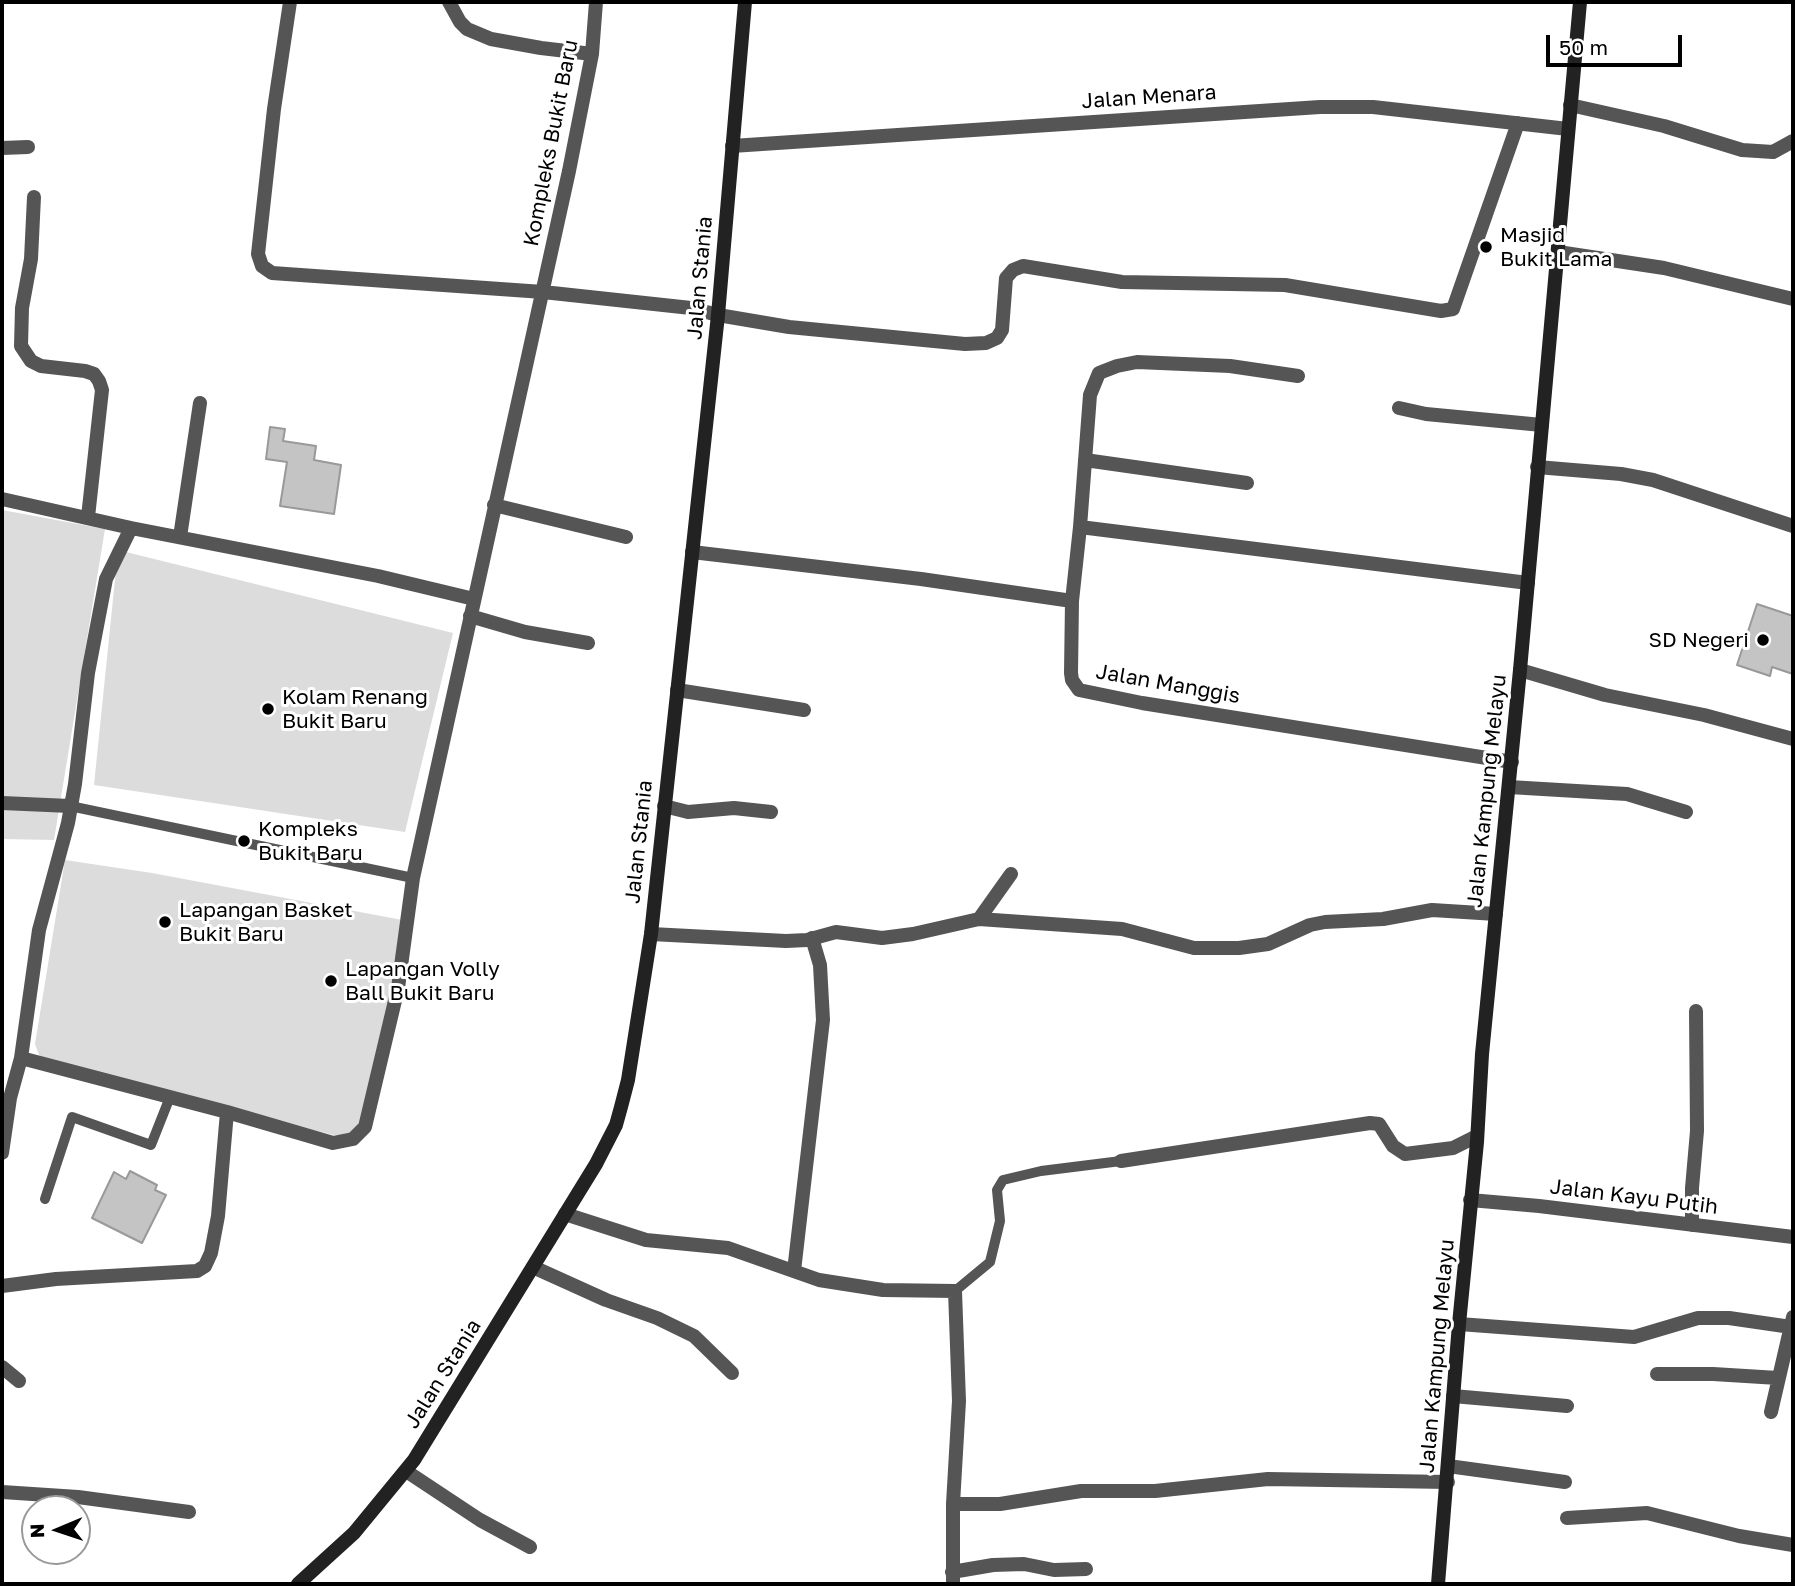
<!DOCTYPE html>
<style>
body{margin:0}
#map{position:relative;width:1795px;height:1586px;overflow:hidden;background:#fff;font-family:"Golos Text",sans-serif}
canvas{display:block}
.frame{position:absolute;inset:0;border:4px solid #000;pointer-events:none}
.north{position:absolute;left:21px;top:1495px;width:70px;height:70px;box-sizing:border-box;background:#fff;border:2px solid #999;border-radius:50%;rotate:268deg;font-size:19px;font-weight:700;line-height:28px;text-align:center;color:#000}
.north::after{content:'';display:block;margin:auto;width:24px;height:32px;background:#000;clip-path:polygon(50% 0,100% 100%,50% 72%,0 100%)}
.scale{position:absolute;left:1546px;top:35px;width:136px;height:32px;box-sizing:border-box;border:4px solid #000;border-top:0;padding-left:9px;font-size:21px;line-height:24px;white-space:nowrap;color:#000;-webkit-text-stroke:5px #fff;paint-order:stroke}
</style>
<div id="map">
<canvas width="1795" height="1586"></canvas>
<div class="frame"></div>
<div class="north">N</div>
<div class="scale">50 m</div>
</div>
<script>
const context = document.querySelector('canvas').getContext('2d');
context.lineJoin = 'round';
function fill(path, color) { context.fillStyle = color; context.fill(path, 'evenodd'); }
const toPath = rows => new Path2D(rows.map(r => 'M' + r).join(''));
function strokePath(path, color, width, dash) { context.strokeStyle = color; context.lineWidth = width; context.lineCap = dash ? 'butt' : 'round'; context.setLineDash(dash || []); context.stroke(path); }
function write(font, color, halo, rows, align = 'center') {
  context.font = font + ' "Golos Text",sans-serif'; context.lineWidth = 6; context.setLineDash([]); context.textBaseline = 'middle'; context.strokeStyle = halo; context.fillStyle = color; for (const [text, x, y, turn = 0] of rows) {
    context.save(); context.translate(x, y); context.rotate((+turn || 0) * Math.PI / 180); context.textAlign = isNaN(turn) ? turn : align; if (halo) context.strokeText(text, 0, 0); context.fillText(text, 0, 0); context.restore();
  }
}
const green = toPath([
 [2,510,105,529,54,840,2,839],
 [118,550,453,633,405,832,94,785],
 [65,860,152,873,413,922,359,1141,217,1107,45,1060,39,1055,35,1044]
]);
const building = toPath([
 [270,427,285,429,283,441,316,446,314,460,341,465,334,514,280,506,287,462,266,459,270,427],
 [1757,604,1793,616,1793,674,1772,667,1770,676,1737,665,1757,604],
 [130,1171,157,1185,155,1190,166,1195,142,1243,92,1218,114,1172,126,1179,130,1171]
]);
const lane = toPath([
 [70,806,413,878],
 [45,1199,72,1117,151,1145,170,1097],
 [955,1291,990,1262,1000,1221,997,1190,1003,1180,1041,1171,1121,1161]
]);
const street = toPath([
 [290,2,274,109,258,254,262,266,272,273,543,292,691,308,718,315,789,327,965,344,986,343,997,338,1002,330,1006,278,1013,270,1023,266,1122,282,1285,285,1441,311,1453,309,1518,123],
 [449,2,460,22,467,29,491,39,541,48,592,54],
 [1570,105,1664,126,1742,150,1773,152,1793,141],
 [732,146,1320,107,1373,107,1568,129],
 [2,148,28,147],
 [34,197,31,259,22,308,21,346,31,361,41,366,85,371,94,374,99,381,102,390,100,408,88,517],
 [1558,252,1664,268,1793,299],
 [1399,408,1426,414,1542,425],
 [1085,460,1247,483],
 [1537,467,1621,474,1653,480,1793,526],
 [2,499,131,528],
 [494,505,626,537],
 [1080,527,1090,395,1099,373,1117,366,1137,362,1230,366,1298,376],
 [180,537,200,403],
 [692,552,921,579,1072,601,1071,673,1072,680,1079,690,1142,703,1512,762],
 [1072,601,1080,527,1528,583],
 [470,616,525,632,588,643],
 [1520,670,1605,695,1704,715,1793,739],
 [677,690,804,710],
 [1509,787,1627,794,1686,812],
 [2,803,70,806],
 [664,806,688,812,734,808,771,812],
 [979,919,1122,929,1194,948,1239,948,1268,944,1310,925,1325,922,1383,919,1432,910,1496,914],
 [651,934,786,941,807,940,836,932,882,938,913,934,979,919,1011,874],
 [21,1058,227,1112,333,1143,353,1139,365,1127,398,988,413,878,569,171,592,54,596,2],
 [2,1153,10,1098,21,1058,39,930,68,823,75,784,88,673,106,579,131,528,378,576,474,599],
 [1121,1161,1370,1123,1379,1124,1393,1146,1405,1154,1453,1148,1477,1136],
 [1470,1200,1539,1206,1793,1237],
 [565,1214,646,1240,728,1248,819,1280,883,1290,955,1291,959,1401,953,1504,953,1584],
 [1692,1225,1692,1188,1697,1131,1696,1011],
 [533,1267,606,1300,657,1318,694,1336,732,1373],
 [794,1271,823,1020,820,965,812,938],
 [2,1286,56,1279,197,1271,205,1266,211,1253,218,1216,227,1112],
 [1459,1324,1634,1337,1698,1318,1729,1318,1791,1327],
 [2,1367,19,1381],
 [1657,1374,1713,1374,1778,1378],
 [1453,1396,1567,1406],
 [1771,1412,1793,1317],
 [1448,1466,1565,1482],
 [406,1471,480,1520,530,1547],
 [2,1492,78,1497,189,1512],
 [953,1504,1000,1504,1081,1491,1155,1491,1268,1479,1448,1482],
 [1567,1518,1647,1513,1739,1536,1793,1545],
 [952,1572,993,1565,1024,1564,1054,1570,1086,1569]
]);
const secondary = toPath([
 [298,1584,354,1533,414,1460,596,1164,616,1125,621,1107,628,1080,651,934,718,315,745,2],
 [1438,1584,1459,1324,1477,1142,1482,1054,1520,670,1580,2]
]);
const markers = [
 [1486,247,7,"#000"],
 [1763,640,7,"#000"],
 [268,709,7,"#000"],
 [244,841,7,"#000"],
 [165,922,7,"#000"],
 [331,981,7,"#000"]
];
const streetNames = [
 ["Jalan Menara",1149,97,-4],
 ["Kompleks Bukit Baru",551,143,-79],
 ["Jalan Stania",700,278,-85],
 ["Jalan Manggis",1168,684,10],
 ["Jalan Kampung Melayu",1487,791,-84],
 ["Jalan Stania",639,842,-84],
 ["Jalan Kayu Putih",1634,1197,7],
 ["Jalan Kampung Melayu",1437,1356,-85],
 ["Jalan Stania",443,1374,-58]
];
const poiNames = [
 ["Masjid",1500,235],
 ["Bukit Lama",1500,259],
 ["SD Negeri",1749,640,"right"],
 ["Kolam Renang",282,697],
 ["Bukit Baru",282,721],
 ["Kompleks",258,829],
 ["Bukit Baru",258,853],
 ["Lapangan Basket",179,910],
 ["Bukit Baru",179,934],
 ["Lapangan Volly",345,969],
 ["Ball Bukit Baru",345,993]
];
fill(green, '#dcdcdc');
fill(building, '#c4c4c4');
strokePath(building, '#999', 2);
strokePath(lane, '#555', 10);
strokePath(street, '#555', 14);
strokePath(secondary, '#222', 14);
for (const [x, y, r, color] of markers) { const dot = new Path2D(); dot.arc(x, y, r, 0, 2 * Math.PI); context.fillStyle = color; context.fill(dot); strokePath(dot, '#fff', 2.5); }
write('21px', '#000', '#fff', streetNames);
write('21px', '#000', '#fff', poiNames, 'left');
</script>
